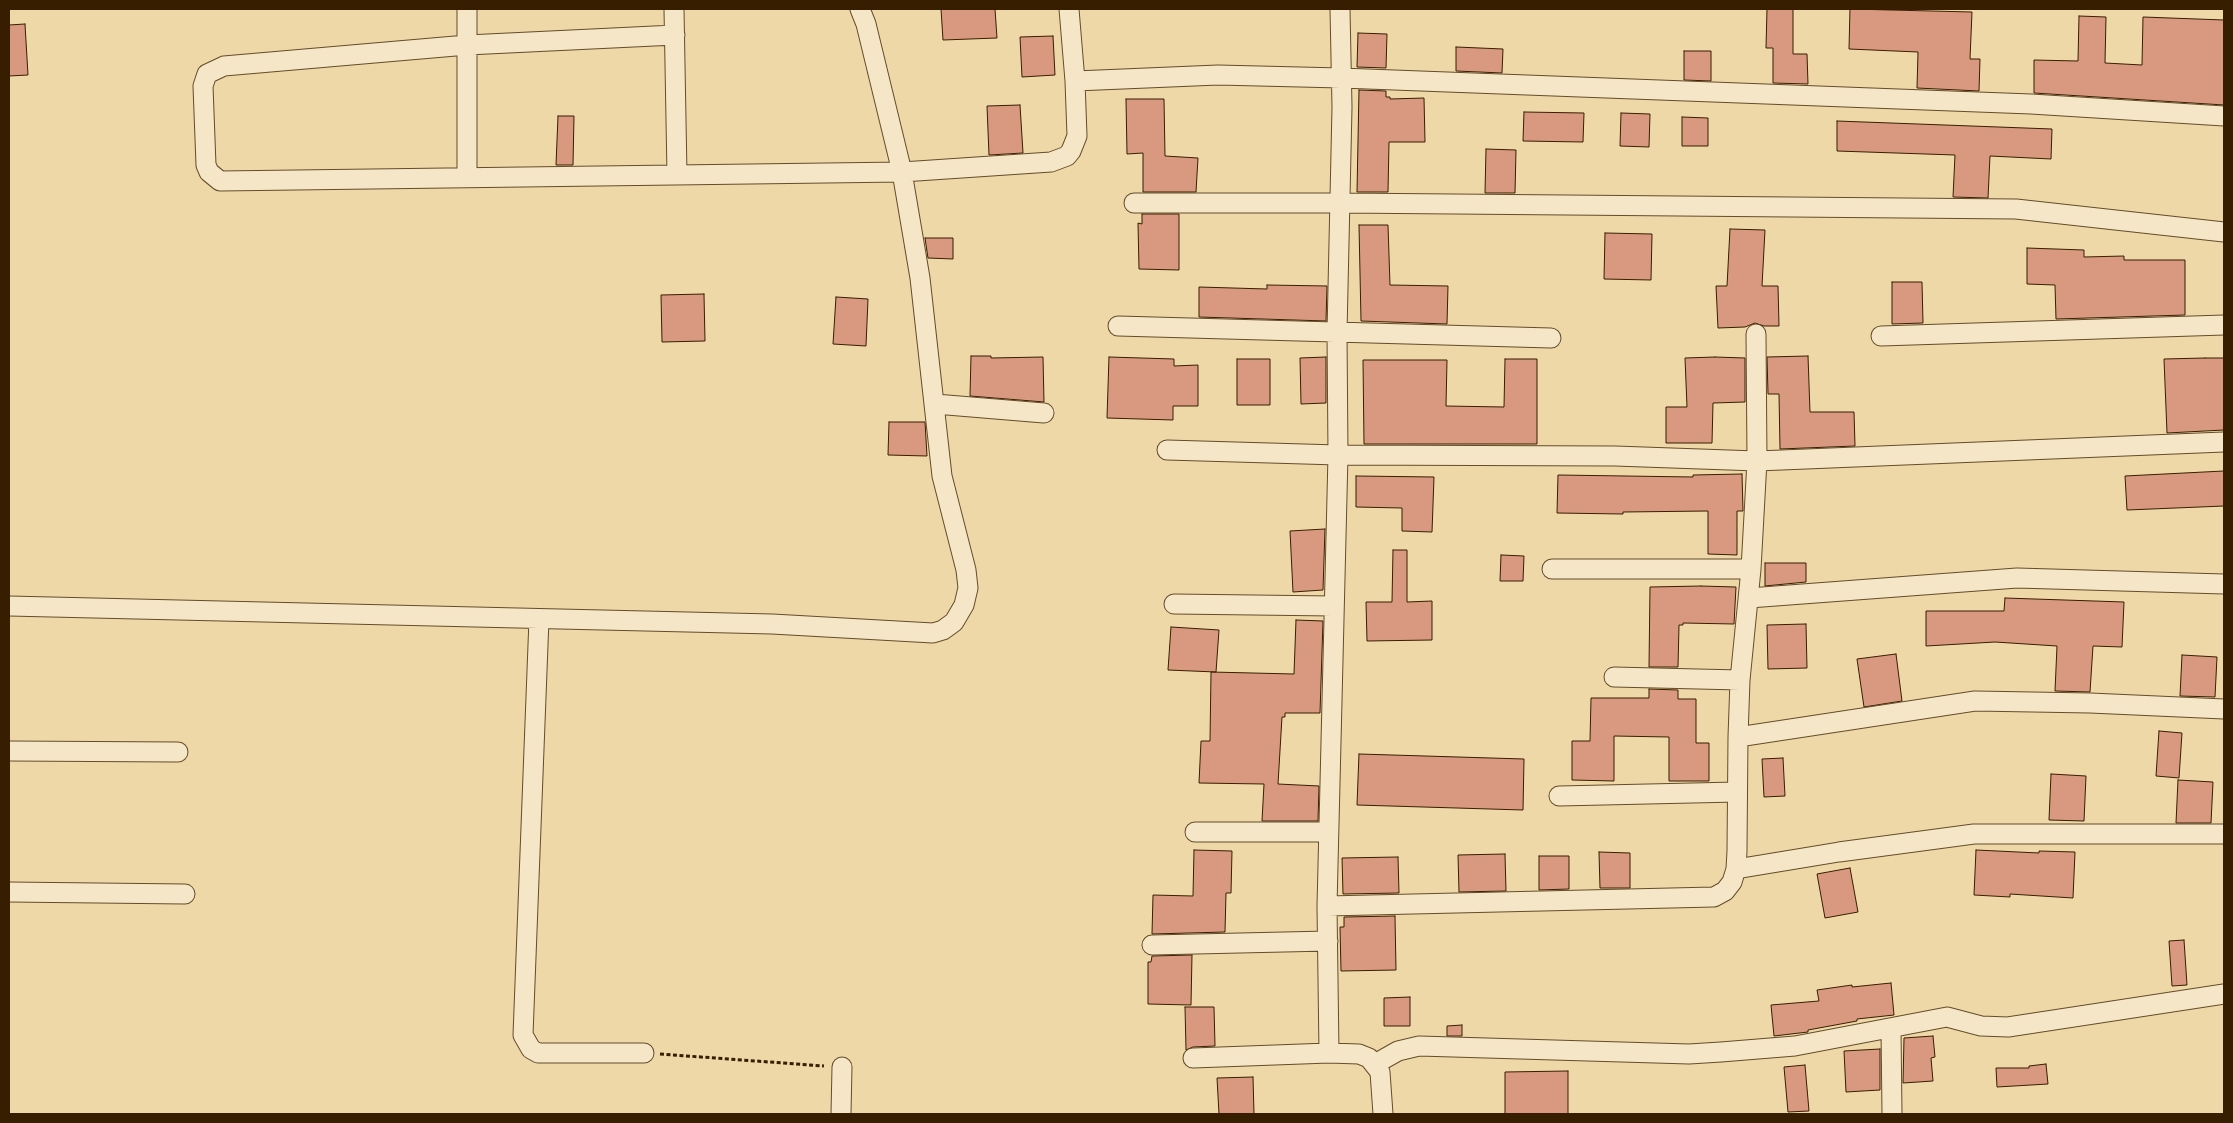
<!DOCTYPE html>
<style>
body{margin:0}
#map{position:relative;width:2233px;height:1123px;overflow:hidden;background:#eed8a8;font-family:"Libre Caslon Text",serif}
canvas{display:block}
.frame{position:absolute;inset:0;border:10px solid #371e00;pointer-events:none}
</style>
<div id="map">
<canvas width="2233" height="1123"></canvas>
<div class="frame"></div>
</div>
<script>
const context = document.querySelector('canvas').getContext('2d');
context.lineJoin = 'round';
function fill(path, color) { context.fillStyle = color; context.fill(path, 'evenodd'); }
const toPath = rows => new Path2D(rows.map(r => 'M' + r).join(''));
function strokePath(path, color, width, dash) { context.strokeStyle = color; context.lineWidth = width; context.lineCap = dash ? 'butt' : 'round'; context.setLineDash(dash || []); context.stroke(path); }
const building = toPath([
 [941,9,995,9,997,38,943,40,941,9],
 [1767,9,1793,9,1793,54,1807,54,1808,84,1773,83,1773,48,1766,48,1767,9],
 [1850,9,1972,12,1970,59,1980,59,1979,91,1917,88,1918,52,1849,49,1850,9],
 [2079,16,2106,17,2105,63,2142,65,2143,17,2224,20,2224,105,2034,93,2034,60,2078,61,2079,16],
 [25,24,28,75,9,76,9,25,25,24],
 [1358,33,1387,34,1386,68,1357,67,1358,33],
 [1053,36,1055,75,1022,77,1020,37,1053,36],
 [1456,47,1503,49,1502,73,1456,71,1456,47],
 [1684,51,1711,51,1711,81,1684,80,1684,51],
 [1359,90,1386,91,1386,97,1390,97,1390,99,1424,98,1425,142,1389,142,1388,192,1357,192,1359,90],
 [1126,99,1164,99,1165,156,1198,158,1196,192,1143,192,1143,153,1127,154,1126,99],
 [1020,105,1023,153,989,155,987,106,1020,105],
 [1524,112,1584,113,1583,142,1523,141,1524,112],
 [1621,113,1650,114,1649,147,1620,146,1621,113],
 [558,116,574,116,573,165,556,165,558,116],
 [1682,117,1708,118,1708,146,1682,146,1682,117],
 [1837,121,2052,129,2051,159,1990,156,1988,198,1953,197,1955,155,1837,151,1837,121],
 [1486,149,1516,150,1515,193,1485,193,1486,149],
 [1142,214,1179,214,1179,270,1139,269,1138,223,1142,224,1142,214],
 [1359,225,1388,225,1390,285,1448,286,1447,324,1361,321,1359,225],
 [1730,229,1765,230,1762,286,1778,286,1779,326,1764,326,1755,323,1745,327,1718,328,1716,286,1727,286,1730,229],
 [1605,233,1652,234,1651,280,1604,279,1605,233],
 [925,238,953,238,953,259,928,258,925,238],
 [2027,248,2084,250,2084,257,2124,256,2124,260,2185,260,2185,315,2056,319,2055,285,2027,284,2027,248],
 [1892,282,1922,282,1923,323,1892,324,1892,282],
 [1267,285,1327,286,1326,321,1199,317,1199,287,1267,289,1267,285],
 [704,294,705,341,662,342,661,295,704,294],
 [836,297,868,299,866,346,833,344,836,297],
 [971,356,991,356,991,358,1043,357,1044,402,970,396,971,356],
 [1808,356,1810,412,1854,412,1855,446,1780,449,1779,394,1768,394,1767,357,1808,356],
 [1109,357,1174,359,1174,366,1198,365,1198,406,1173,406,1173,420,1107,418,1109,357],
 [1326,357,1326,403,1301,404,1300,358,1326,357],
 [1715,357,1745,358,1745,402,1713,403,1712,443,1666,443,1666,407,1687,407,1685,358,1715,357],
 [2205,358,2224,358,2224,430,2167,433,2164,359,2205,358],
 [1237,359,1270,359,1270,405,1237,405,1237,359],
 [1505,359,1537,359,1537,444,1364,444,1363,360,1447,360,1446,406,1504,407,1505,359],
 [889,422,925,422,927,456,888,455,889,422],
 [2224,471,2224,506,2127,510,2125,476,2224,471],
 [1742,474,1743,511,1737,511,1737,555,1708,554,1708,511,1623,512,1623,514,1557,513,1558,475,1693,477,1693,475,1742,474],
 [1356,476,1434,477,1432,532,1402,531,1402,508,1356,507,1356,476],
 [1325,529,1323,590,1293,592,1290,531,1325,529],
 [1393,550,1407,550,1407,602,1432,601,1432,640,1367,641,1366,602,1392,602,1393,550],
 [1501,555,1524,556,1523,581,1500,581,1501,555],
 [1765,563,1806,563,1806,582,1765,586,1765,563],
 [1701,586,1736,587,1734,624,1683,623,1683,625,1679,625,1678,667,1649,667,1650,587,1701,586],
 [2005,598,2124,602,2122,647,2093,646,2090,692,2055,691,2057,646,1995,642,1926,646,1926,611,2004,611,2005,598],
 [1296,620,1323,621,1320,713,1285,713,1285,717,1282,717,1278,784,1319,786,1318,821,1262,821,1264,784,1199,783,1201,741,1210,741,1211,672,1294,674,1296,620],
 [1806,624,1807,668,1768,669,1767,625,1806,624],
 [1171,627,1219,630,1216,672,1168,670,1171,627],
 [1896,654,1902,701,1864,707,1857,659,1896,654],
 [2182,655,2217,657,2215,697,2180,696,2182,655],
 [1649,689,1678,690,1678,699,1696,699,1696,743,1709,743,1709,781,1669,781,1669,737,1614,736,1614,781,1572,780,1572,741,1590,741,1591,698,1649,698,1649,689],
 [2159,731,2182,733,2179,778,2156,776,2159,731],
 [1359,754,1524,759,1523,810,1357,805,1359,754],
 [1783,758,1785,796,1764,797,1762,759,1783,758],
 [2051,774,2086,776,2084,821,2049,820,2051,774],
 [2178,780,2213,782,2211,823,2176,823,2178,780],
 [1194,850,1232,851,1231,893,1226,893,1225,932,1152,934,1153,895,1193,896,1194,850],
 [1976,850,2039,853,2039,851,2075,852,2073,898,2010,894,2010,897,1974,895,1976,850],
 [1599,852,1630,853,1630,888,1600,888,1599,852],
 [1505,854,1506,891,1459,892,1458,855,1505,854],
 [1539,856,1569,856,1569,889,1539,890,1539,856],
 [1398,857,1399,893,1343,894,1342,858,1398,857],
 [1850,868,1858,912,1825,918,1817,874,1850,868],
 [1395,916,1396,970,1341,971,1340,927,1344,927,1344,917,1395,916],
 [2184,940,2187,985,2172,986,2169,941,2184,940],
 [1192,955,1191,1005,1148,1004,1148,962,1151,962,1152,956,1192,955],
 [1891,983,1894,1015,1857,1019,1857,1021,1808,1030,1808,1032,1774,1036,1771,1005,1819,1001,1817,990,1852,985,1852,987,1891,983],
 [1410,997,1410,1026,1384,1026,1384,998,1410,997],
 [1185,1007,1214,1007,1215,1046,1193,1047,1186,1050,1185,1007],
 [1462,1025,1462,1036,1447,1036,1447,1026,1462,1025],
 [1933,1036,1935,1057,1931,1058,1933,1081,1903,1083,1904,1038,1933,1036],
 [1880,1049,1880,1090,1846,1092,1844,1051,1880,1049],
 [2046,1064,2048,1084,1997,1087,1996,1068,2029,1068,2029,1066,2046,1064],
 [1805,1065,1809,1111,1788,1112,1784,1067,1805,1065],
 [1568,1071,1568,1114,1505,1114,1505,1072,1568,1071],
 [1253,1077,1254,1114,1219,1114,1217,1078,1253,1077]
]);
const path = toPath([
 [660,1054,824,1066]
]);
const minor = toPath([
 [467,9,467,177],
 [674,9,677,175],
 [675,35,467,45,224,66,207,74,203,86,206,165,209,172,220,181,902,172,1051,162,1067,156,1071,151,1077,136,1075,81,1069,9],
 [1075,81,1218,75,1341,78,2031,104,2224,116],
 [1134,203,1341,203,2016,209,2224,232],
 [1118,326,1551,338],
 [1881,336,2224,325],
 [935,404,1044,413],
 [1167,450,1338,455,1615,456,1757,461,2224,442],
 [1552,569,1751,569],
 [1749,598,2017,578,2224,584],
 [1174,604,1333,606],
 [9,606,772,624,933,633,943,630,954,622,964,605,968,588,966,570,942,476,920,278,902,172,866,24,860,9],
 [539,619,523,1035,531,1049,538,1053,644,1053],
 [1614,677,1740,680],
 [1738,737,1975,701,2090,703,2224,709],
 [9,751,178,752],
 [1559,796,1737,792],
 [1195,832,1328,832],
 [1736,869,1839,852,1974,834,2224,834],
 [9,892,185,894],
 [1327,906,1714,897,1725,891,1732,882,1736,869,1737,851,1738,737,1740,680,1751,569,1757,461,1756,334],
 [1152,945,1328,941],
 [1891,1029,1892,1114],
 [1329,1053,1327,906,1338,455,1337,333,1342,107,1340,9],
 [1193,1058,1329,1053,1359,1054,1369,1058,1380,1072,1383,1114],
 [1375,1064,1398,1051,1419,1046,1689,1054,1721,1052,1795,1046,1947,1017,1981,1026,2008,1027,2224,994],
 [841,1114,842,1067]
]);
fill(building, '#d99980');
strokePath(building, '#371e00', 1);
strokePath(minor, '#654c2a', 21);
strokePath(path, '#371e00', 3, [4, 2.5]);
strokePath(minor, '#f4e6c6', 19);
</script>
